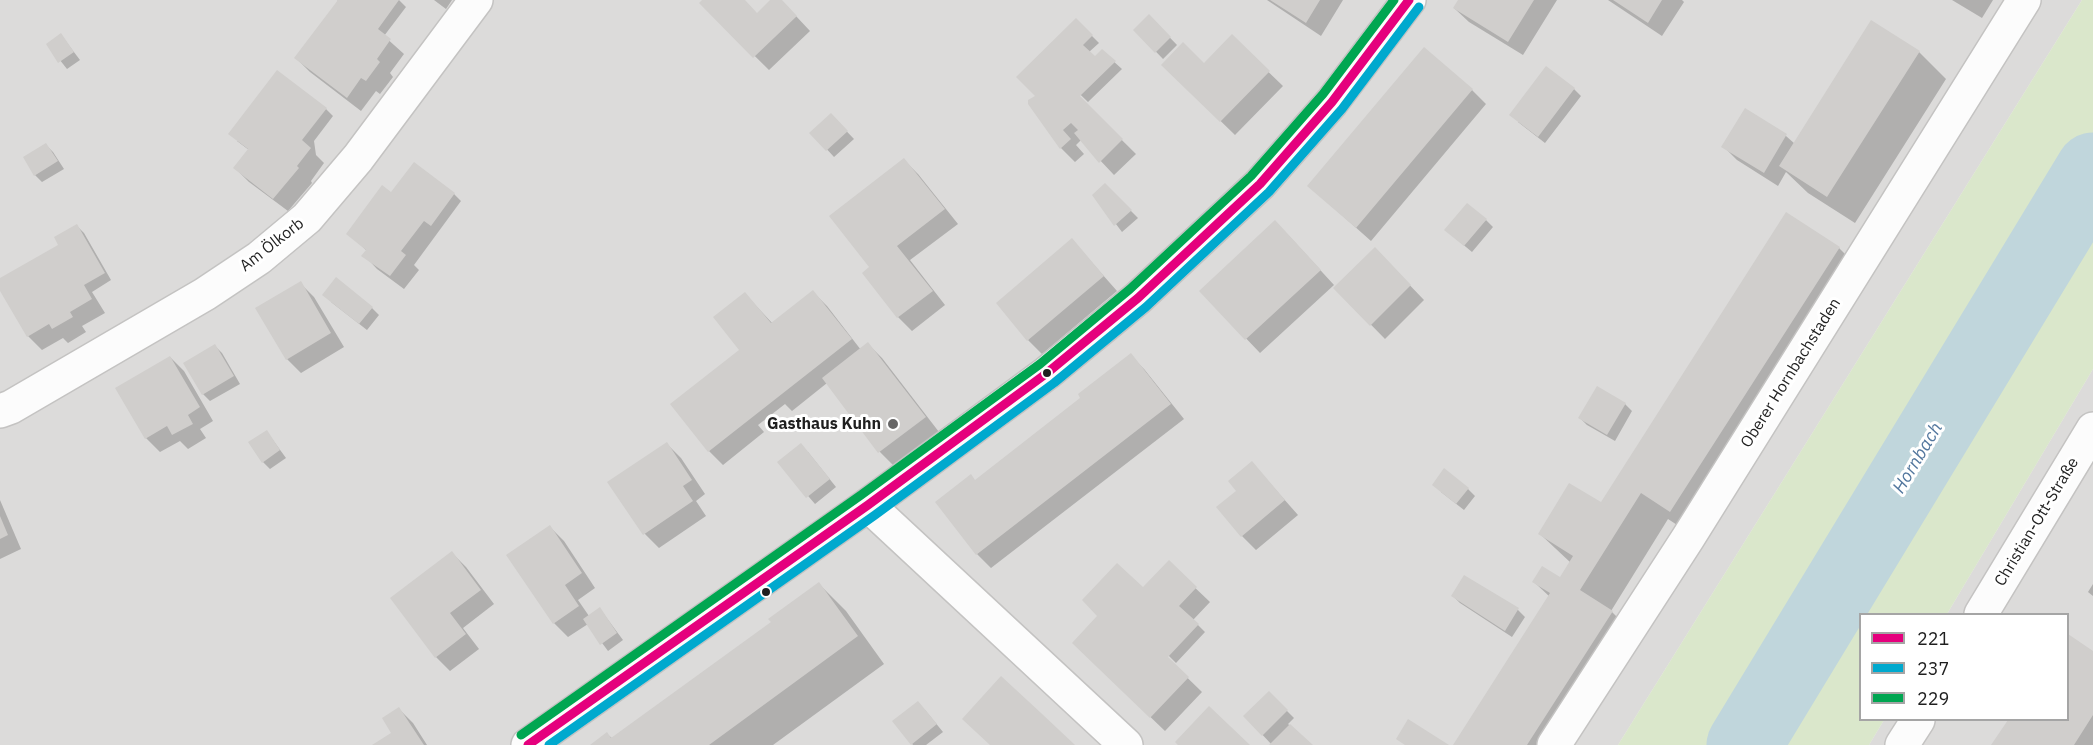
<!DOCTYPE html>
<meta charset="utf-8">
<style>
body{margin:0}
#map{position:relative;width:2093px;height:745px;overflow:hidden;background:#edebe9;font-family:"IBM Plex Sans",sans-serif}
canvas{display:block}
.legend{position:absolute;left:1859px;top:613px;width:210px;height:108px;box-sizing:border-box;background:#fff;border:2px solid #a5a5a5;margin:0;padding:8px 10px;list-style:none;font-size:18px;color:#1f1f1f}
.legend li{display:flex;align-items:center;gap:12px;height:30px}
.legend b{width:30px;border:2px solid #a5a5a5}
</style>
<div id="map">
<canvas width="2093" height="745"></canvas>
<ul class="legend">
<li><b style="height:8px;background:#e5007d"></b>221</li>
<li><b style="height:8px;background:#00a9ce"></b>237</li>
<li><b style="height:8px;background:#00a651"></b>229</li>
</ul>
</div>
<script>
const context = document.querySelector('canvas').getContext('2d');
context.lineJoin = 'round';
function fill(path, color) { context.fillStyle = color; context.fill(path, 'evenodd'); }
const toPath = rows => new Path2D(rows.map(r => 'M' + r).join(''));
function strokePath(path, color, width, dash) { context.strokeStyle = color; context.lineWidth = width; context.lineCap = dash ? 'butt' : 'round'; context.setLineDash(dash || []); context.stroke(path); }
function write(font, color, halo, rows, align = 'center') {
  context.font = font + ' "IBM Plex Sans",sans-serif'; context.lineWidth = 6; context.setLineDash([]); context.textBaseline = 'middle'; context.strokeStyle = halo; context.fillStyle = color; for (const [text, x, y, turn = 0] of rows) {
    context.save(); context.translate(x, y); context.rotate((+turn || 0) * Math.PI / 180); context.textAlign = isNaN(turn) ? turn : align; if (halo) context.strokeText(text, 0, 0); context.fillText(text, 0, 0); context.restore();
  }
}
const residential = toPath([
 [0,0,2082,0,1618,745,0,745],
 [2093,369,2093,745,1869,745,1884,720,2068,720,2068,614,1947,614]
]);
const grass = toPath([
 [2082,0,2093,0,2093,369,1947,614,1860,614,1860,720,1884,720,1869,745,1618,745]
]);
const shadow = toPath([
 [337,0,399,0,406,7,384,36,404,54,390,73,393,77,380,94,376,91,361,111,310,72,296,58,339,1],
 [434,0,452,0,446,9],
 [704,0,744,0,757,14,772,0,781,0,810,31,769,70,701,3],
 [1267,0,1343,0,1321,36],
 [1459,0,1557,0,1523,55,1469,22,1454,8],
 [1608,0,1682,0,1684,2,1662,36],
 [1952,0,1993,0,1982,18],
 [1149,16,1177,45,1163,59,1135,30],
 [1076,20,1099,43,1089,52,1095,58,1102,51,1122,69,1088,102,1050,65,1048,67,1136,154,1114,175,1081,140,1076,145,1084,154,1075,162,1061,148,1029,103,1037,96,1018,77],
 [61,35,80,60,67,69,48,45],
 [1232,37,1283,86,1235,135,1163,65,1204,65],
 [1919,52,1946,79,1855,223,1808,193,1786,172,1778,186,1737,160,1723,146,1745,110,1786,136,1795,144],
 [1574,89,1581,96,1545,143,1518,122],
 [1472,90,1486,104,1371,241,1309,186],
 [326,109,333,116,314,141,316,155,324,163,311,181,312,183,288,211,249,182,235,168,249,150,237,141],
 [831,115,854,139,834,157,812,133],
 [46,145,53,152,64,169,42,182,35,175],
 [904,160,918,174,958,224,910,260,945,305,912,331,898,317,864,273,871,267],
 [1105,185,1138,218,1122,232,1094,195],
 [454,194,461,201,414,265,419,270,404,289,377,269,364,255,367,251,348,233,397,198],
 [1486,220,1493,227,1472,252,1454,237],
 [77,226,84,233,111,280,92,292,105,313,82,326,86,332,68,343,63,338,42,350,28,336,0,288,0,280,60,245],
 [1289,236,1334,285,1260,353,1201,291],
 [1072,240,1117,291,1042,354,1028,340],
 [1839,248,1866,275,1697,538,1668,519,1611,611,1639,639,1572,745,1455,745,1550,597,1534,582,1561,579,1571,563,1540,534,1601,504],
 [1375,249,1424,300,1385,339,1335,288],
 [300,283,314,297,344,347,301,373,287,359],
 [813,292,827,306,861,350,868,344,882,358,939,432,894,466,880,452,827,383,792,411,785,404,758,425,764,432,723,465,709,451,739,352,745,294,773,324],
 [331,302,372,308,379,315,367,330],
 [215,346,222,353,240,384,210,401,203,394,185,364],
 [1130,355,1144,369,1184,419,991,568,977,554,976,481,1082,398],
 [170,357,184,371,213,421,200,429,206,438,188,449,180,441,160,452,146,438],
 [1625,404,1632,411,1615,441,1587,425,1580,418],
 [267,432,286,458,270,469,263,462],
 [667,444,681,458,705,494,696,501,706,516,659,548,645,534,609,483],
 [808,452,836,487,815,504,779,462],
 [1252,463,1298,515,1256,550,1242,536],
 [1468,489,1475,496,1464,510,1441,492],
 [0,500,21,549,0,559],
 [550,527,564,541,595,588,578,600,589,616,600,609,623,640,608,651,588,624,568,637,554,623],
 [452,553,466,567,494,604,463,628,479,649,450,671,436,657],
 [1169,563,1210,602,1193,620,1205,632,1176,663,1168,655,1166,657,1202,692,1165,731,1088,657,1143,590],
 [819,584,846,611,884,664,773,745,592,745,607,734,613,739,773,622],
 [2093,584,2093,596,2088,592],
 [1453,596,1518,610,1525,617,1512,637,1460,603],
 [2068,636,2093,653,2093,745,1993,745,2010,720,2068,720],
 [1269,693,1294,718,1288,724,1311,745,1272,745,1245,716],
 [399,709,413,723,427,745,376,745,394,734],
 [925,710,943,732,926,745,913,745,894,722]
]);
const river = toPath([
 [1744,745,2093,170]
]);
const building = toPath([
 [338,0,399,0,378,29,391,39,377,59,380,62,366,81,361,78,347,98,294,58],
 [702,0,745,0,757,13,770,0,782,0,797,16,753,58,699,3],
 [1270,0,1320,0,1306,23],
 [1458,0,1534,0,1508,42,1453,8],
 [1613,0,1662,0,1648,23],
 [1149,14,1171,37,1155,53,1133,30],
 [1076,18,1093,35,1083,45,1095,56,1102,49,1116,61,1080,96,1123,139,1099,163,1074,133,1078,130,1071,123,1063,130,1071,139,1060,149,1028,104,1028,100,1035,96,1016,77],
 [1871,20,1920,51,1827,197,1779,166],
 [61,33,74,52,58,63,46,44],
 [1232,34,1270,71,1220,122,1161,65,1183,42,1204,63],
 [1424,47,1473,89,1356,228,1307,186],
 [1546,66,1575,88,1538,137,1509,115],
 [277,70,327,108,302,140,311,148,297,166,299,168,273,199,233,168,248,149,228,134],
 [1745,108,1787,134,1764,173,1721,147],
 [831,113,848,131,826,151,809,133],
 [46,143,58,161,34,176,23,157],
 [904,158,945,209,897,246,933,291,897,318,862,273,869,267,829,216],
 [414,162,455,193,431,226,424,221,401,251,406,255,390,276,361,256,366,250,346,234,382,185,391,192],
 [1105,183,1132,210,1114,226,1092,195],
 [1467,203,1487,219,1464,246,1444,230],
 [1786,212,1840,247,1670,512,1641,493,1580,590,1613,611,1527,745,1453,745,1550,593,1532,582,1542,566,1560,577,1573,556,1538,534,1569,483,1601,502],
 [1275,220,1321,270,1245,340,1199,291],
 [77,224,105,273,84,285,92,299,70,312,73,317,52,329,49,324,27,337,0,291,0,278,58,245,54,237],
 [1072,238,1104,276,1027,341,996,303],
 [1375,247,1411,285,1370,326,1333,288],
 [336,277,373,307,359,324,322,295],
 [301,281,331,333,286,360,255,308],
 [813,290,852,339,708,452,670,404,739,350,713,317,745,292,771,323],
 [868,342,926,417,878,453,822,378],
 [215,344,234,376,202,395,183,363],
 [1131,353,1171,404,976,555,935,502,971,474,975,480,1080,398,1078,394],
 [170,356,200,407,188,415,193,424,172,435,167,426,145,439,115,388],
 [1597,386,1626,403,1607,435,1578,418],
 [267,430,280,450,262,463,248,442],
 [667,442,692,480,683,486,693,501,643,535,607,482],
 [801,443,830,479,806,498,777,462],
 [1252,461,1285,500,1241,537,1216,507,1236,491,1228,481],
 [1444,468,1469,488,1456,504,1432,485],
 [0,516,8,535,0,539],
 [550,525,582,573,565,585,579,606,553,624,506,555],
 [452,551,481,590,450,613,466,634,435,658,390,598],
 [1169,560,1197,587,1179,606,1199,624,1168,657,1189,677,1150,718,1072,643,1097,616,1082,600,1117,563,1143,587],
 [1464,575,1519,608,1505,631,1451,596],
 [819,582,858,636,709,745,590,745,607,732,611,738,771,622,768,619],
 [600,607,617,633,600,645,583,619],
 [2068,634,2093,651,2093,715,2074,745,1991,745,2008,720,2068,720],
 [1001,676,1041,713,1075,745,990,745,962,719],
 [1269,691,1288,710,1262,736,1243,716],
 [918,701,937,724,911,745,892,721],
 [1209,706,1250,745,1178,745,1175,742],
 [399,707,424,745,372,745,391,733,382,718],
 [1408,719,1449,745,1405,745,1396,739],
 [1290,724,1313,745,1269,745]
]);
const minor = toPath([
 [0,411,11,407,205,294,259,258,307,218,358,158,476,0],
 [868,505,1126,745],
 [1981,614,2093,429],
 [1554,745,1688,538,2024,0],
 [1902,745,1918,720]
]);
const tertiary = toPath([
 [528,745,868,505,1047,373,1138,298,1260,184,1332,102,1409,0]
]);
const bus1 = toPath([
 [528,745,868,505,1047,373,1138,298,1260,184,1332,102,1409,0]
]);
const bus2 = toPath([
 [549,745,875,515,1054,383,1146,307,1269,192,1342,109,1419,7]
]);
const bus3 = toPath([
 [521,735,861,495,1040,364,1130,289,1251,176,1323,94,1394,0]
]);
const markers = [
 [1047,373,5,"#1f1f1f"],
 [893,424,6,"#676666"],
 [766,592,5,"#1f1f1f"]
];
const streetNames = [
 ["Am Ölkorb",272,245,-38],
 ["Oberer Hornbachstaden",1791,373,-58],
 ["Christian-Ott-Straße",2037,522,-59]
];
const poiNames = [
 ["Gasthaus Kuhn",881,424]
];
const waterNames = [
 ["Hornbach",1918,458,-59]
];
fill(residential, '#dcdbda');
fill(grass, '#dae7cb');
fill(shadow, '#0003');
strokePath(river, '#c0d6dc', 75);
fill(building, '#d0cecc');
strokePath(minor, '#c4c3c2', 36);
strokePath(tertiary, '#c4c3c2', 36);
strokePath(minor, '#fcfcfc', 33);
strokePath(tertiary, '#fcfcfc', 33);
strokePath(bus1, '#e5007d', 9);
strokePath(bus2, '#00a9ce', 9);
strokePath(bus3, '#00a651', 9);
for (const [x, y, r, color] of markers) { const dot = new Path2D(); dot.arc(x, y, r, 0, 2 * Math.PI); context.fillStyle = color; context.fill(dot); strokePath(dot, '#fff', 2); }
write('16px', '#1f1f1f', '#fff', streetNames);
write('bold 16px', '#1f1f1f', '#fff', poiNames, 'right');
write('italic 18px', '#53779e', '#fff', waterNames);
</script>
